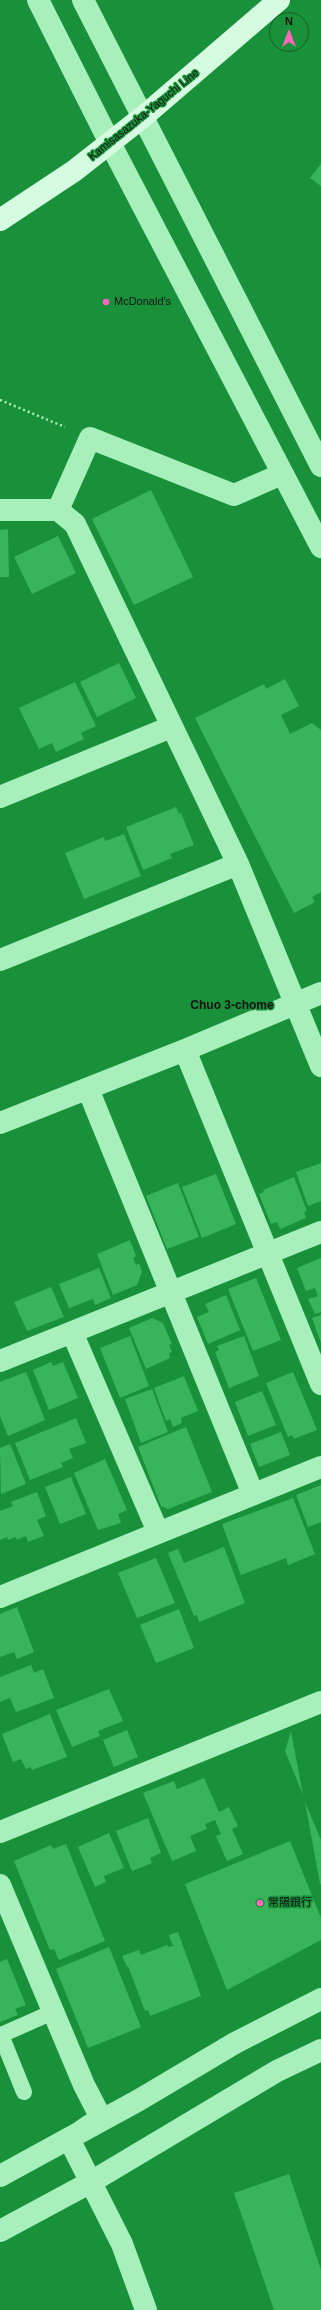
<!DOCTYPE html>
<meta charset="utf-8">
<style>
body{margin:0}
#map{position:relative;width:321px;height:2310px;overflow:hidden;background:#19913b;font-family:Arial,sans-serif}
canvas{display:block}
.north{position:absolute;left:269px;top:12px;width:40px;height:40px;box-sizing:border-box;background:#19913b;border:1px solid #165e2a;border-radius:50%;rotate:0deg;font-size:11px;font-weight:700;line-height:16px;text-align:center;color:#111}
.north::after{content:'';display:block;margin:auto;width:14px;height:18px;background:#ff66bd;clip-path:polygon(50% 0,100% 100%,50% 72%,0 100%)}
</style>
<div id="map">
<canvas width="321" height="2310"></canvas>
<div class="north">N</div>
</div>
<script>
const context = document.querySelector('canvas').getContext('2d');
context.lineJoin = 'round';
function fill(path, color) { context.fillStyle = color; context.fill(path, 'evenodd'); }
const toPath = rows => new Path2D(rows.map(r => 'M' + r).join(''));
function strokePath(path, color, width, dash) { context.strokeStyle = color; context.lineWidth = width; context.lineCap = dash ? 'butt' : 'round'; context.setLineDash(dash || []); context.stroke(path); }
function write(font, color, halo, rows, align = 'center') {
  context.font = font + ' Arial,"Noto Sans JP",sans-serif'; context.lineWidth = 3; context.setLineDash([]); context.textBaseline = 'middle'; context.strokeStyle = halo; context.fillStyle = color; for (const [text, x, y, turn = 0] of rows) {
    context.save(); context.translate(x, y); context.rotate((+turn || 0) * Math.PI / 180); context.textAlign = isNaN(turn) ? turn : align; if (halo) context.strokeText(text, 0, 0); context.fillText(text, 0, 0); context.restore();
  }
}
const building = toPath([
 [321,164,321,186,310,178],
 [151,490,193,577,134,605,92,519],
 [8,529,9,577,0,577,0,530],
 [58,536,76,573,32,594,14,557],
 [119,663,136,698,97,717,80,682],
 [285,679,299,706,281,715,290,734,312,723,321,730,321,892,312,897,315,902,294,913,195,718,264,684,266,689],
 [75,682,96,726,81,733,84,739,56,752,52,743,39,749,19,708],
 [176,807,179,814,181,813,194,845,170,854,172,858,143,870,126,827],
 [124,834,141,876,84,899,65,853,104,837,105,841],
 [321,1163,321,1201,308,1206,296,1172],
 [216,1174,236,1224,202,1238,182,1187],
 [294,1177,307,1211,304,1212,306,1218,280,1229,277,1222,271,1224,259,1194,264,1192,263,1190],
 [178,1183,199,1237,167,1249,146,1196],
 [130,1240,136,1256,133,1258,136,1265,139,1263,142,1272,137,1285,113,1295,97,1254],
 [321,1258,321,1312,315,1314,308,1299,318,1296,315,1288,306,1291,297,1268],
 [99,1268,111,1298,95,1305,93,1299,69,1308,59,1284],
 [256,1278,281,1340,253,1351,228,1289],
 [51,1287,64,1317,27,1331,14,1302],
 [226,1295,240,1330,208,1344,197,1317,209,1312,205,1304],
 [321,1315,321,1343,312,1318],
 [152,1318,163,1323,172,1344,169,1345,172,1352,169,1353,170,1358,146,1369,129,1328],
 [130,1336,149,1386,120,1398,100,1348],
 [244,1336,259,1376,229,1388,215,1352,219,1350,217,1346],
 [51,1362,53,1366,63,1362,78,1398,49,1410,33,1370],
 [26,1372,45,1420,8,1436,0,1416,0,1382],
 [293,1372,317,1430,294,1439,292,1435,288,1437,266,1383],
 [184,1376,198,1411,181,1418,182,1423,173,1427,170,1419,166,1421,154,1388],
 [152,1389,168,1432,141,1443,125,1399],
 [262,1391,276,1425,248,1436,235,1402],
 [76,1418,86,1443,69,1449,73,1458,61,1463,63,1467,30,1480,15,1443],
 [186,1427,212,1492,168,1509,161,1506,138,1447],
 [281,1432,290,1455,259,1467,250,1444],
 [10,1444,26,1484,1,1494,0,1448],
 [105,1459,127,1510,118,1514,121,1523,98,1530,74,1473],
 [71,1477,86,1514,60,1524,45,1487],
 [321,1485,321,1522,308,1527,296,1495],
 [37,1492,46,1516,37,1520,44,1536,28,1542,26,1536,17,1540,16,1537,8,1540,7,1537,0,1540,0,1511,13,1506,11,1502],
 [293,1498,315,1554,288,1565,286,1558,241,1575,222,1524],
 [224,1547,245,1603,199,1622,197,1615,194,1616,168,1553,178,1549,184,1563],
 [156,1558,175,1603,137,1618,118,1573],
 [17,1607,34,1652,17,1659,14,1652,0,1657,0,1614],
 [179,1609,194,1648,156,1663,140,1625],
 [31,1665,34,1673,43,1669,54,1698,16,1712,10,1698,0,1702,0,1677],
 [109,1689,123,1721,98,1731,100,1736,72,1747,56,1710],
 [50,1714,67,1757,32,1770,31,1767,26,1769,21,1759,13,1762,2,1734],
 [127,1730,138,1757,114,1767,103,1740],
 [291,1731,303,1795,285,1751],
 [204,1778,219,1812,229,1807,238,1826,232,1829,243,1854,227,1861,216,1836,221,1834,215,1820,205,1824,207,1829,190,1836,196,1851,172,1861,143,1793,174,1781,177,1789],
 [305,1802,321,1840,321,1884,320,1884],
 [148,1818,161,1853,150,1858,152,1863,132,1871,116,1831],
 [109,1833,124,1868,104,1876,106,1882,95,1887,78,1847],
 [290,1841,321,1918,321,1940,227,1990,185,1884],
 [66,1844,105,1941,59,1960,54,1949,50,1950,14,1861,51,1845,53,1849],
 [178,1932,201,1996,150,2016,148,2010,145,2011,128,1966,127,1967,122,1956,139,1950,141,1955,167,1945,168,1947,173,1946,169,1935],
 [109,1947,141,2027,88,2048,56,1969],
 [7,1959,26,2005,15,2009,18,2015,0,2022,0,1962],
 [289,2174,321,2270,321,2310,274,2310,234,2193]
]);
const path = toPath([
 [0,400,65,427]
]);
const service = toPath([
 [24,2092,1,2035,53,2012]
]);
const minor = toPath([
 [0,510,58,510,75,524,238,864,321,1066],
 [58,510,90,438,234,495,282,474],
 [0,797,171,727],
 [0,960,238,864],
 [185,1050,321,1384],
 [88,1089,253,1494],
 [0,1123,185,1050,321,993],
 [72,1332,158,1532],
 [0,1361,321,1232],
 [0,1597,321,1467],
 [0,1832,321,1702],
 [0,1885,84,2085,101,2118,83,2130]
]);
const tertiary = toPath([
 [38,0,110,143,321,547],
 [83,0,321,466],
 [69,2139,122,2244,146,2310],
 [0,2176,139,2100,235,2043,321,1999],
 [0,2231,91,2182,277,2071,321,2050]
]);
const secondary = toPath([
 [0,220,74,171,144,116,279,0]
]);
const markers = [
 [106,302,4,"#ff66bd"],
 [260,1903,4,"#ff66bd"]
];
const streetNames = [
 ["Kamisasazuka-Yaguchi Line",144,115,-39]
];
const poiNames = [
 ["McDonald's",114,302],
 ["常陽銀行",268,1903]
];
const neighbourhoodNames = [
 ["Chuo 3-chome",232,1006]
];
fill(building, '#38b55b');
strokePath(path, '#a7efbb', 2.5, [2, 3]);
strokePath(service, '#a7efbb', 16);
strokePath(minor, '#a7efbb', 22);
strokePath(tertiary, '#a7efbb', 22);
strokePath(secondary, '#d5fbe0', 22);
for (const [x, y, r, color] of markers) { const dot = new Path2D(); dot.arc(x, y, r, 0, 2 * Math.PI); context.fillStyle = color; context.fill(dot); strokePath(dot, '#19913b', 1.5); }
write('11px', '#111', '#19913b', streetNames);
write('11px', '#111', '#19913b', poiNames, 'left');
write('bold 12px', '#111', '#19913b', neighbourhoodNames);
</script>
